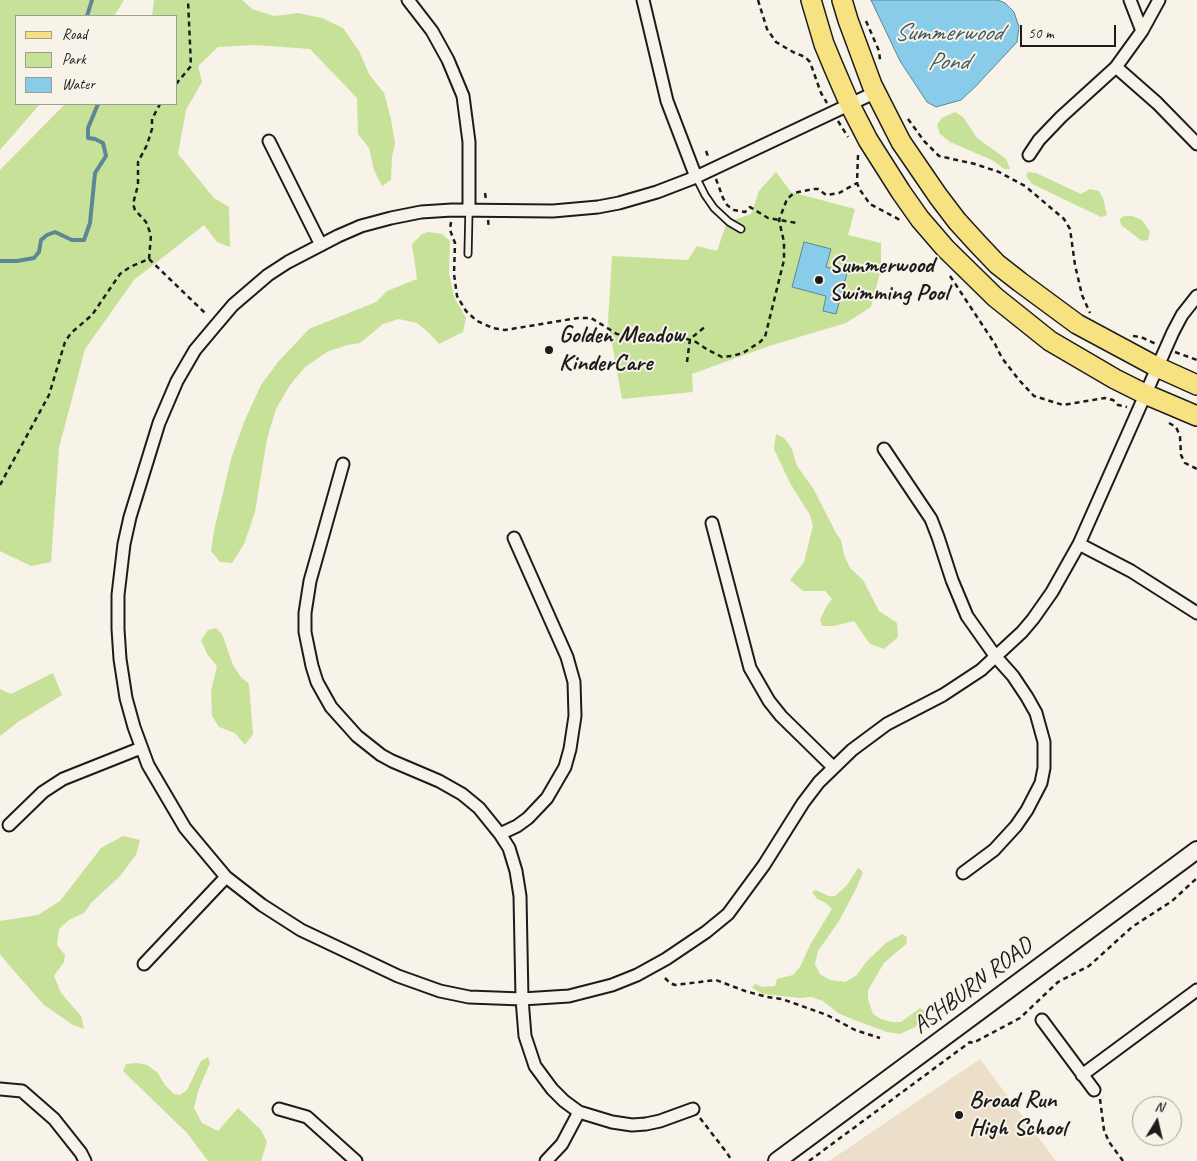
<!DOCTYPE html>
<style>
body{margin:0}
#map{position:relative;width:1197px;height:1161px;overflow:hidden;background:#f7f3e8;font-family:Caveat,sans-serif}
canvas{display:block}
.legend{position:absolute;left:15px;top:15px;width:162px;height:90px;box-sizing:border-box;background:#f7f3e8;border:1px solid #9f9d96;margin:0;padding:6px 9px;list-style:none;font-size:15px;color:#1c1c1c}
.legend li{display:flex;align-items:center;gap:10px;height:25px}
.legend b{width:25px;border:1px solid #9f9d96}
.north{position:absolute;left:1132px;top:1096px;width:50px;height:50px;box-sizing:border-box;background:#f7f3e8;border:1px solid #9f9d96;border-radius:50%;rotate:9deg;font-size:14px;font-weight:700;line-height:20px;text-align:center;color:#1c1c1c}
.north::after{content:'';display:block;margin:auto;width:18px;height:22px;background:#1c1c1c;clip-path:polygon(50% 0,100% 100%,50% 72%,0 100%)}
.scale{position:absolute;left:1020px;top:25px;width:96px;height:22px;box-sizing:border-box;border:2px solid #1c1c1c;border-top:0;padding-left:6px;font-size:15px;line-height:18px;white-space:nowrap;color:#1c1c1c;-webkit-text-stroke:4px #f7f3e8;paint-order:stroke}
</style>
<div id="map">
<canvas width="1197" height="1161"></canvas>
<ul class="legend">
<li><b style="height:6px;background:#f6e281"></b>Road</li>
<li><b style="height:14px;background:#c7e198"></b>Park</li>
<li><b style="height:14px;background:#88cce9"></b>Water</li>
</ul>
<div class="north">N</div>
<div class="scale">50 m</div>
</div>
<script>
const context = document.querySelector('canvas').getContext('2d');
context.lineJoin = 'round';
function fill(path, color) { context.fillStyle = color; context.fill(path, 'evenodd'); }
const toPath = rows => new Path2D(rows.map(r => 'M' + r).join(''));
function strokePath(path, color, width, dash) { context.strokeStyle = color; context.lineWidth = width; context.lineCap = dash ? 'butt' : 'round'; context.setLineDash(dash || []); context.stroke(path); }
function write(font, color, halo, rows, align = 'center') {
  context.font = font + ' Caveat,sans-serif'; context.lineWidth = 4; context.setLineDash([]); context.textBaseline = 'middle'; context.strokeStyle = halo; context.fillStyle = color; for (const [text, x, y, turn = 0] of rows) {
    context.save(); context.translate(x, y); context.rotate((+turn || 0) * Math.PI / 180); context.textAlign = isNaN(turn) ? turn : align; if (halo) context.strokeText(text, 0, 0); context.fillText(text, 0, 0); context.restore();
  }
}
const built = toPath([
 [980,1059,1056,1161,829,1161]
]);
const green = toPath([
 [0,0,124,0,114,16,16,16,16,104,40,104,0,150],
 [154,0,242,0,252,9,274,16,298,13,322,18,343,28,359,51,369,74,384,93,391,119,395,143,392,157,391,180,382,186,374,170,369,148,358,134,357,98,310,49,255,45,218,47,198,66,202,82,186,110,178,154,214,198,229,207,230,247,217,242,204,225,134,280,85,349,59,448,51,562,31,566,0,551,0,170,65,104,176,104,176,16,152,16],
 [955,112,963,117,977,138,1006,159,1010,169,1004,169,992,160,950,142,940,134,937,125,942,118],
 [776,172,791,192,855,209,848,235,881,243,881,269,871,307,846,323,769,346,692,374,693,392,622,399,608,322,612,256,688,260,697,246,717,251,727,222,751,214,759,191],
 [1028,172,1036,173,1081,194,1090,189,1099,191,1103,198,1107,215,1101,217,1032,184,1026,176],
 [1124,216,1132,216,1142,220,1150,232,1148,240,1142,241,1121,225,1120,219],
 [428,232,442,234,450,241,449,273,454,297,466,318,463,332,439,344,429,333,417,323,399,319,383,324,360,343,347,345,327,352,305,367,290,385,276,409,267,439,255,512,244,544,232,563,220,562,211,551,214,531,231,459,244,422,261,385,278,362,309,329,376,302,387,291,417,279,412,244,422,234],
 [776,434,784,438,792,449,797,466,813,488,836,533,841,540,844,555,850,568,863,580,879,611,897,623,898,637,884,649,870,644,854,621,834,626,822,626,820,620,826,607,832,599,825,591,803,591,790,580,804,562,813,526,810,515,790,483,774,449],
 [216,628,222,634,233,665,240,676,249,684,253,734,245,745,235,733,219,727,212,716,211,691,217,666,207,654,201,640,208,630],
 [53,673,62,695,18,722,0,736,0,689,11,694],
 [123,836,140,840,136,855,120,876,91,903,84,913,69,920,59,929,57,945,65,955,64,962,54,976,61,993,81,1016,84,1029,73,1025,44,1005,8,964,0,954,0,921,38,915,60,901,101,848],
 [858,868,863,872,857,887,839,921,818,951,815,964,820,974,830,980,845,982,856,976,867,961,886,943,902,934,907,937,906,944,884,963,868,990,868,999,873,1014,881,1019,892,1022,901,1022,920,1008,927,1012,926,1016,915,1027,900,1034,887,1032,852,1019,838,1013,823,1001,811,997,800,998,763,994,752,988,755,984,763,987,775,986,777,979,793,975,800,967,811,943,832,909,826,903,817,899,812,892,816,890,829,896,835,896,847,885],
 [208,1057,210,1063,198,1091,194,1108,202,1123,218,1131,238,1108,261,1130,267,1142,261,1161,208,1161,187,1133,123,1071,126,1064,137,1063,147,1065,157,1072,165,1085,174,1094,180,1095,187,1090,201,1061]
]);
const water = toPath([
 [871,0,998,0,1005,3,1014,12,1019,27,1017,42,976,86,961,100,936,107,927,102,900,61,871,0],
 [804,242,831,249,826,267,847,273,836,314,823,311,826,296,792,287,804,242]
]);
const stream = toPath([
 [87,16,92,0],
 [0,261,17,261,34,258,39,252,41,240,47,235,55,232,72,240,84,240,90,223,95,173,106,156,103,143,95,139,88,138,88,128,98,104]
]);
const path = toPath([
 [758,0,767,29,776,42,793,52,805,57,810,62,821,93,827,103],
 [866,21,879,51,880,60],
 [176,84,191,66,188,0],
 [908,119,924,141,939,156,975,164,999,172,1025,186,1064,219,1070,229,1075,265,1082,295,1090,313],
 [838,121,848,137],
 [706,151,709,159],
 [858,155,857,183,860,190,870,204,902,221],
 [716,179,723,198,727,205,734,210,745,212,750,207,768,218,797,223],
 [485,193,486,200],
 [488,220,489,229],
 [451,222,450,230,455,243,454,274,457,296,466,311,477,321,493,328,505,330,578,318,591,318,617,334,684,338,696,342,708,350,722,357,732,356,743,353,760,342,765,337,784,260,784,242,779,220,787,199,794,193,813,189,818,189,826,195,839,193,857,183],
 [149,259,205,313],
 [950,276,995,344,1002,358,1019,380,1034,396,1063,405,1105,398,1113,400,1118,405,1127,407],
 [1133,336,1141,337,1156,344],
 [1175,352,1197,360],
 [687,362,690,339,706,326],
 [1169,423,1176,427,1180,436,1181,455,1185,463,1197,469],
 [0,485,49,395,65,342,71,333,92,315,120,274,130,267,149,259,151,235,146,222,135,210,133,204,138,185,138,162,147,145,152,129,152,119,160,104],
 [665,978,670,983,675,985,716,980,745,991,767,997,782,999,827,1015,855,1030,880,1038],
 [1100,1099,1104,1130,1109,1142,1123,1161],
 [700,1118,727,1153,732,1161],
 [809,1161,970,1042,973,1043,1020,1018,1058,982,1089,966,1132,927,1172,901,1197,878]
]);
const service = toPath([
 [696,177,705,195,714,208,729,222,741,229],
 [468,254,469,210]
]);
const minor = toPath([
 [408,0,432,31,448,60,463,96,469,142,469,210],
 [643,0,667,101,696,177],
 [1130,0,1142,31,1159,0],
 [1116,67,1157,103,1197,144],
 [876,92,696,177,657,192,619,203,598,207,553,211,452,210,421,212,391,218,361,226,338,236,288,262,268,275,233,305,216,325,195,350,177,381,159,423,130,517,124,544,118,595,118,629,120,659,126,698,134,727,148,765,185,828,226,877,262,905,301,930,398,976,440,991,469,997,522,999,569,996,612,985,637,975,666,959,706,932,728,914,764,865,803,803,819,782,852,750,887,724,943,695,981,670,1022,632,1033,619,1052,592,1079,544,1173,332,1182,315,1197,296],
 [269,141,321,245],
 [1029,155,1039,140,1061,117,1116,67,1142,31],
 [884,449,931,519,938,537,952,580,967,616,996,657,1013,676,1027,697,1036,713,1044,742,1044,768,1041,783,1027,810,1016,826,994,850,963,873],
 [343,464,310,581,305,613,305,632,312,666,317,682,331,707,357,736,381,755,392,761,439,781,462,794,479,808,500,834,509,848,516,871,520,896,522,999,525,1036,535,1066,552,1089,564,1101,579,1112,612,1122,632,1125,646,1124,660,1121,693,1109],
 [712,523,750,668,769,701,781,716,833,767],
 [1079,544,1131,571,1197,613],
 [9,825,43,792,63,779,141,748],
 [500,834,517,826,528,818,547,798,565,767,570,749,575,716,574,682,567,657,514,538],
 [144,964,226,877],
 [1042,1020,1094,1090],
 [1082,1075,1197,990],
 [0,1089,22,1091,54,1119,81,1153,85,1161],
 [279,1109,307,1117,356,1161],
 [546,1161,562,1144,579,1112]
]);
const secondary = toPath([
 [777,1161,1197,850]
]);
const primary = toPath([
 [811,0,824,44,834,68,850,105,868,140,901,192,920,219,945,248,995,297,1050,341,1115,379,1145,394,1197,416],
 [842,0,848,20,872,85,901,142,938,196,957,221,978,244,997,264,1020,282,1077,324,1157,367,1197,385]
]);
const markers = [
 [819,280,5,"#1c1c1c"],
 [549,350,5,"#1c1c1c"],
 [959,1115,5,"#1c1c1c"]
];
const poiNames = [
 ["Summerwood",829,266],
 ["Swimming Pool",829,294],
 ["Golden Meadow",559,336],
 ["KinderCare",559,364],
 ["Broad Run",969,1101],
 ["High School",969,1129]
];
const streetNames = [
 ["ASHBURN ROAD",973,986,-37]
];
const waterNames = [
 ["Summerwood",948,33],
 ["Pond",948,62]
];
fill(built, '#ebdfc9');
fill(green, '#c7e198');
fill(water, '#88cce9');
strokePath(water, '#5d8697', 1);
strokePath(stream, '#5d8697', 4);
strokePath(service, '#1c1c1c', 9);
strokePath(minor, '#1c1c1c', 15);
strokePath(secondary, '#1c1c1c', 20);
strokePath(primary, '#1c1c1c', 22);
strokePath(path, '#1c1c1c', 2.5, [5, 4]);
strokePath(service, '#f7f3e8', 5.5);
strokePath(minor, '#f7f3e8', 11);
strokePath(secondary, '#f7f3e8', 16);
strokePath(primary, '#f6e281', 19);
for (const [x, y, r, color] of markers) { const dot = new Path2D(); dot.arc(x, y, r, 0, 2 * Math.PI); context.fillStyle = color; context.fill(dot); strokePath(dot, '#f7f3e8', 2); }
write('bold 24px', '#1c1c1c', '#f7f3e8', poiNames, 'left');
write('24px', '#1c1c1c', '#f7f3e8', streetNames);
write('italic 25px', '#425a64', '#f7f3e8', waterNames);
</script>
